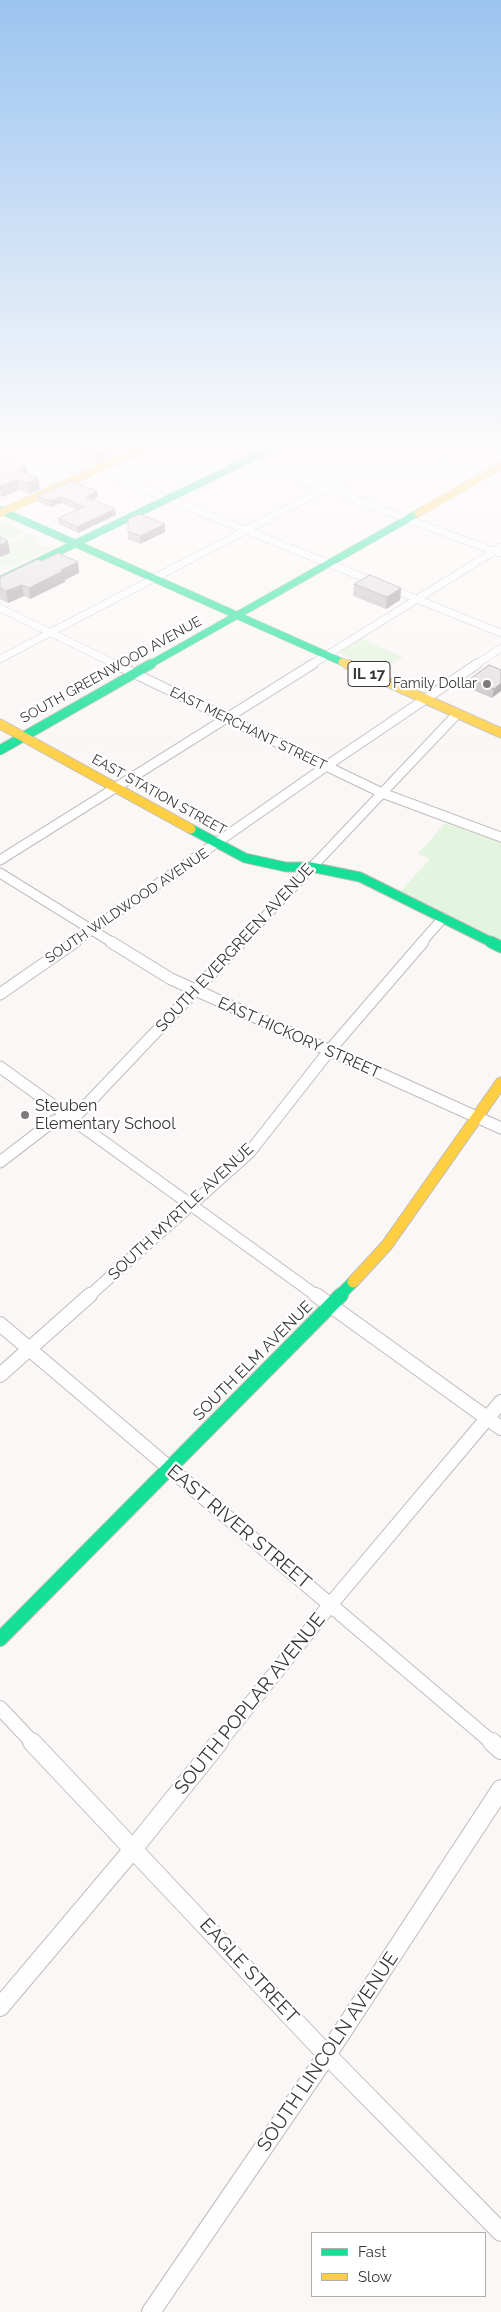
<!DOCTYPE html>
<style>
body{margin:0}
#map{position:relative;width:501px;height:2312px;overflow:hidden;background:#fbf7f6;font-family:Raleway,sans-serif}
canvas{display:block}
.legend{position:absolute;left:311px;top:2232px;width:175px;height:65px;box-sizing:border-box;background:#fff;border:1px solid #b1afae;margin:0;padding:6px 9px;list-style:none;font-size:15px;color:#3b3735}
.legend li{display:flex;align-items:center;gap:10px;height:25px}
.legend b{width:25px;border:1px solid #b1afae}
</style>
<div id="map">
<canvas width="501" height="2312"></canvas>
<ul class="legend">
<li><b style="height:6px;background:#16e098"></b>Fast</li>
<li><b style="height:6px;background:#ffcf43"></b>Slow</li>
</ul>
</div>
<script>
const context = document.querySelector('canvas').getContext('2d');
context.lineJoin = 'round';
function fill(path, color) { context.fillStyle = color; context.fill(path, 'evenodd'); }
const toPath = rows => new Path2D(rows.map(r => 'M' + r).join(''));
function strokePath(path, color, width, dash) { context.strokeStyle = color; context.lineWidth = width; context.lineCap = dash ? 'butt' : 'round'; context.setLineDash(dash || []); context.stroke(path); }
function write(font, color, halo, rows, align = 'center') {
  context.font = font + ' Raleway,sans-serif'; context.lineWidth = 4.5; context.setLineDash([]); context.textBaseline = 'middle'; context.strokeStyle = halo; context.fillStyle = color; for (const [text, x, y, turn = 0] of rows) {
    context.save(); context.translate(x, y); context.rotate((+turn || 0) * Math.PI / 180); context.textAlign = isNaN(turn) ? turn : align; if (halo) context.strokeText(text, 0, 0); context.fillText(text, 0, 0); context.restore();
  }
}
const green = toPath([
 [0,520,26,532,4,542,0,542],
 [29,533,44,540,38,542,40,546,10,546,6,544],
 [57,546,13,567,0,566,0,559,13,552,7,547],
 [361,638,403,657,380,672,341,654,341,651],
 [445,823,501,843,501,942,399,893,430,859,418,854]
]);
const streetFar4 = toPath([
 [37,446,501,633],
 [211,446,499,553],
 [389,446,501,484],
 [0,456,22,446],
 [0,608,117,665],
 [0,659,407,446],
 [311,665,501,547],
 [475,665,501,648]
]);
const streetFar3 = toPath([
 [115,664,382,793,501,837],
 [0,860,313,664],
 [0,873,113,943],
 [73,943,325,767,477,664],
 [240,943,457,714],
 [421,943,443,918]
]);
const streetFar2 = toPath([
 [111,942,171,979,501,1128],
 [0,994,75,942],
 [0,1067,317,1296],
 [0,1162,52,1122,79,1113,241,942],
 [89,1296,249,1153,329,1051,423,942]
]);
const streetFar1 = toPath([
 [316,1295,501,1428],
 [0,1324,494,1744],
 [0,1375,90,1295],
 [0,1708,34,1744],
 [218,1744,330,1605,501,1402]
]);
const street = toPath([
 [32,1742,327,2055,501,2232],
 [492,1742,501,1750],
 [0,2007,134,1848,219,1742],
 [151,2312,327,2055,501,1789]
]);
const fastFar3 = toPath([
 [0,510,342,662],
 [0,580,277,446],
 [149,665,418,513]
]);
const fastFar2 = toPath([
 [0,750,151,664],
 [191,829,245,858,286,867,311,867,360,877,493,943]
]);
const fastFar1 = toPath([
 [491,942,501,947],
 [339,1296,353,1282]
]);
const fast = toPath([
 [0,1639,341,1295]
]);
const slowFar2 = toPath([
 [0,513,149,446],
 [418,513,501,466],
 [342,662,350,665]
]);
const slowFar1 = toPath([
 [347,664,501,733],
 [0,724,191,829]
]);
const slow = toPath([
 [353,1282,387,1245,501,1083]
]);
const wall = toPath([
 [73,446,112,446,112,456,96,464,74,455],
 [0,458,28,474,38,478,40,489,29,494,19,490,2,497,0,496],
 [37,496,98,497,93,500,115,509,116,515,78,533,59,524,58,518,77,510,61,503,51,507,38,502],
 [165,524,165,532,140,544,128,539,128,531],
 [41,561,78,562,79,573,65,580,65,582,30,599,24,596,8,603,0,599,0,577],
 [354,584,401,588,400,600,386,609,353,596],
 [501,670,492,698,468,688,470,679]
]);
const shadedWall = toPath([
 [110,446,112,446,112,456,96,464,95,453],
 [27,466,28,477,18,470],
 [38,478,40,489,29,494,27,483],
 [18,479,19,490,2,497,0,486],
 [97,491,98,497,87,503,86,497],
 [61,497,61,503,51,507,50,501],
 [115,509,116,515,78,533,77,527],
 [165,524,165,532,140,544,140,536],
 [8,541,10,553,0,557,0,545],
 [78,562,79,573,65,580,65,582,30,599,29,588,61,570],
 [22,585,24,596,8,603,6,591],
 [401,588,400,600,386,609,387,597],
 [501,683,501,691,492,698,494,689]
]);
const building = toPath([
 [80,446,110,446,95,453,80,446],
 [4,457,27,466,18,470,38,478,27,483,18,479,0,486,0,458,4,457],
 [71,481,97,491,86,497,115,509,77,527,58,518,84,507,61,497,50,501,37,496,71,481],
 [139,514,165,524,140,536,128,531,128,519,139,514],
 [0,537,8,541,0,545,0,537],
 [58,553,78,562,61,570,63,571,29,588,22,585,6,591,0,588,0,577,38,559,41,561,58,553],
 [370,575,401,588,387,597,354,584,370,575],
 [489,665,501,670,501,683,494,689,470,679,489,665]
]);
const markers = [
 [487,684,5,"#7e7a79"],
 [25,1115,5,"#7e7a79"]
];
const farStreetnames = [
 ["SOUTH GREENWOOD AVENUE",111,670,-29],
 ["EAST MERCHANT STREET",248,729,26],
 ["EAST STATION STREET",159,795,29],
 ["SOUTH WILDWOOD AVENUE",127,906,-34]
];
const farPoinames = [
 ["Family Dollar",477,684]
];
const shields = [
 [369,674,42]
];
const shieldNames = [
 ["IL 17",369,674]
];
const streetNames = [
 ["SOUTH EVERGREEN AVENUE",235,948,-47],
 ["EAST HICKORY STREET",299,1038,24],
 ["SOUTH MYRTLE AVENUE",181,1212,-43],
 ["SOUTH ELM AVENUE",253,1361,-45]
];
const poiNames = [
 ["Steuben",35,1106],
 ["Elementary School",35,1124]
];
const nearStreetnames = [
 ["EAST RIVER STREET",239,1527,40],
 ["SOUTH POPLAR AVENUE",250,1704,-51],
 ["EAGLE STREET",249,1971,47],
 ["SOUTH LINCOLN AVENUE",328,2052,-56]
];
fill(green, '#e4f5df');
strokePath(streetFar4, '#c0bdbb', 8);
strokePath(streetFar3, '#c0bdbb', 11);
strokePath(streetFar2, '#c0bdbb', 13);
strokePath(streetFar1, '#c0bdbb', 16);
strokePath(street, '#c0bdbb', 20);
strokePath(fastFar3, '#c0bdbb', 8);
strokePath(fastFar2, '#c0bdbb', 11);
strokePath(fastFar1, '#c0bdbb', 13);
strokePath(fast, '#c0bdbb', 16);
strokePath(slowFar2, '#c0bdbb', 8);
strokePath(slowFar1, '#c0bdbb', 11);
strokePath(slow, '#c0bdbb', 13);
strokePath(streetFar4, '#fefefe', 7);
strokePath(streetFar3, '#fefefe', 9);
strokePath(streetFar2, '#fefefe', 11);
strokePath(streetFar1, '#fefefe', 14);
strokePath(street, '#fefefe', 18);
strokePath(fastFar3, '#16e098', 7);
strokePath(fastFar2, '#16e098', 9);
strokePath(fastFar1, '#16e098', 11);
strokePath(fast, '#16e098', 14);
strokePath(slowFar2, '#ffcf43', 7);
strokePath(slowFar1, '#ffcf43', 9);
strokePath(slow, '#ffcf43', 11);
fill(wall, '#c3c0c2');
fill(shadedWall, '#9f9c9e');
fill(building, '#e3dfe1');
strokePath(building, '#9f9c9e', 1);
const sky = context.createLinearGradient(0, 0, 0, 770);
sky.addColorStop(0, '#9bc4f0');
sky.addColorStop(0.58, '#fdfbfb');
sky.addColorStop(1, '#fdfbfb00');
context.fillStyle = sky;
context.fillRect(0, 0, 501, 770);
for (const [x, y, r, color] of markers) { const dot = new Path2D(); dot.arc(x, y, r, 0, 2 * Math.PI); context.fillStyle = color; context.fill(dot); strokePath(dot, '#fff', 2); }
write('14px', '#3b3735', '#fff', farStreetnames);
write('14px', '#3b3735', '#fff', farPoinames, 'right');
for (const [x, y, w] of shields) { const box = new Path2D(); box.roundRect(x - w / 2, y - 12.5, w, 25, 4); context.fillStyle = '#fff'; context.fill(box); strokePath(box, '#3b3735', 1); }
write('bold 15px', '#3b3735', null, shieldNames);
write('16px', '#3b3735', '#fff', streetNames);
write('16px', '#3b3735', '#fff', poiNames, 'left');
write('19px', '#3b3735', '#fff', nearStreetnames);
</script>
